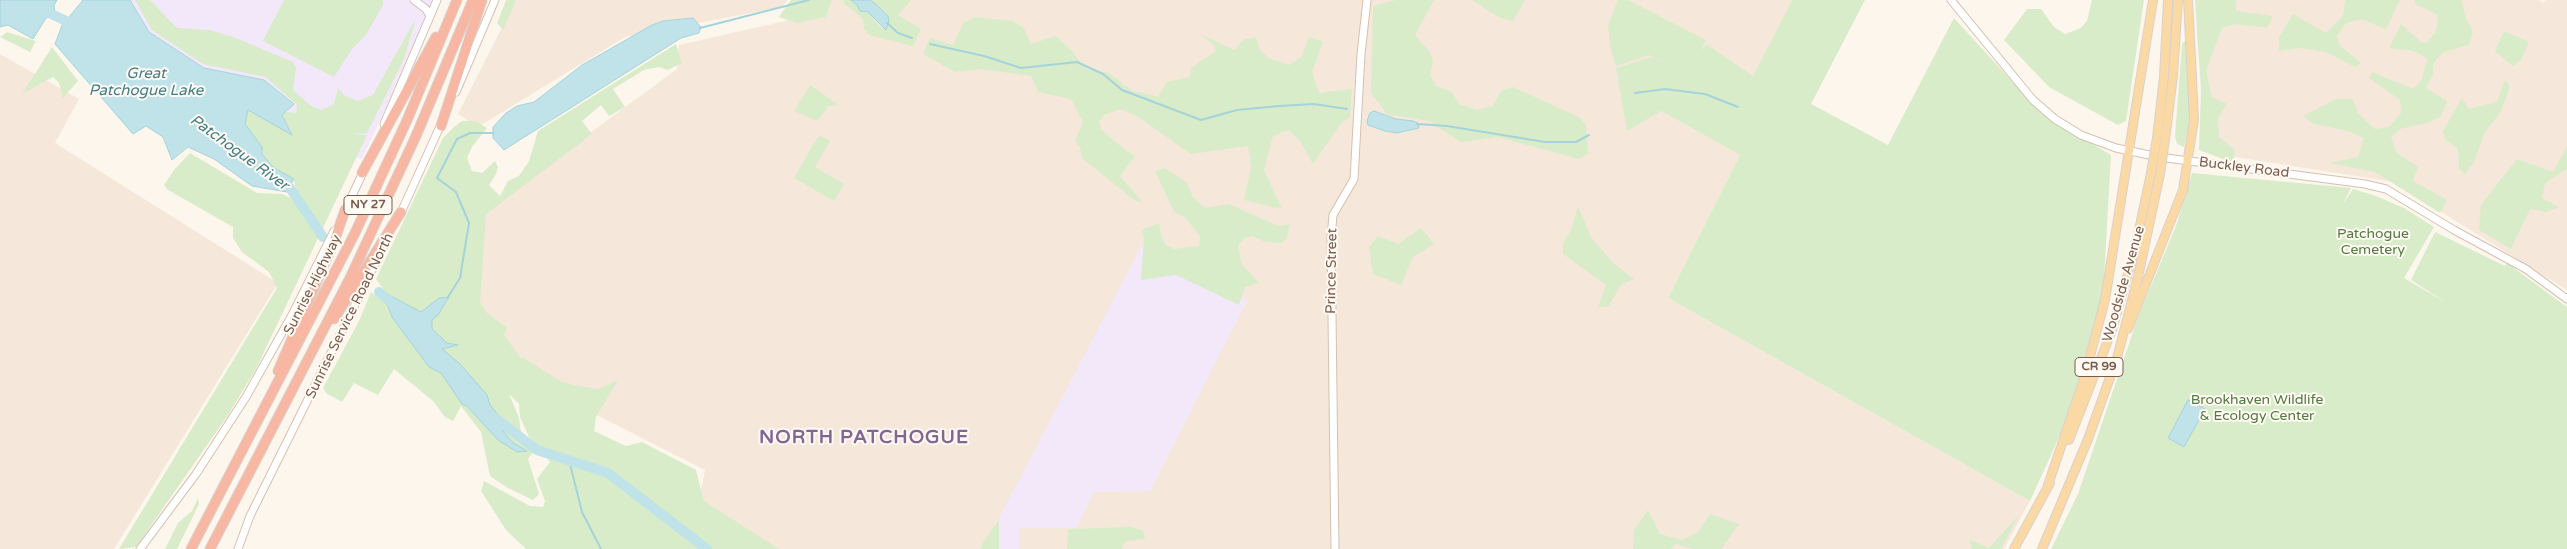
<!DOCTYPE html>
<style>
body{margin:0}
canvas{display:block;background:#fdf6ec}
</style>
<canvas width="2567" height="549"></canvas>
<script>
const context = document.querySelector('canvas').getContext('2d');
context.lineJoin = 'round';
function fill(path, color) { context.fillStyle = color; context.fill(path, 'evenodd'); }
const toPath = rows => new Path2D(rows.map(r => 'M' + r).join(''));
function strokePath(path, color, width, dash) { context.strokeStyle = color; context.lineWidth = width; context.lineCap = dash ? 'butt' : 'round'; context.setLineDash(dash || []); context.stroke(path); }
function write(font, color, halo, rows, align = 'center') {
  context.font = font + ' "Varela Round",sans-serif'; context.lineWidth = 4; context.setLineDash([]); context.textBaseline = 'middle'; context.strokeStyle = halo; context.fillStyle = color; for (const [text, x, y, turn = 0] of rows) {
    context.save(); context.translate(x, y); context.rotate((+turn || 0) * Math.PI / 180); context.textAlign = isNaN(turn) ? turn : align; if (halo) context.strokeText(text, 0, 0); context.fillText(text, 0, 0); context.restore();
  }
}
const residential = toPath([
 [516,0,788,0,782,7,625,37,478,127,458,114],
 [831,0,1792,0,1753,76,1707,44,1661,111,1740,155,1668,298,2030,501,2004,549,770,549,698,506,705,470,488,360,478,308,484,211,677,69,679,45,829,11],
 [2218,0,2539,0,2543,3,2546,0,2567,0,2567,290,2393,182,2210,153,2197,36],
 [0,54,79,99,55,143,278,283,114,549,0,549]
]);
const education = toPath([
 [130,0,432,0,406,65,362,159,292,135,282,115,294,103,264,80,204,68,149,32],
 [1142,245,1247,301,1150,491,1094,492,1076,528,1019,528,1019,549,983,549]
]);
const green = toPath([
 [135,0,150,0,177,28,210,30,233,37,293,62,296,68,293,90,310,105,321,110,334,104,338,88,344,95,357,101,373,95,416,18,404,59,367,133,353,134,367,135,256,369,228,415,136,547,119,549,277,288,269,272,242,252,233,238,233,227,168,190,164,185,174,170,190,153,257,193,282,194,295,200,306,220,320,233,295,186,294,179,273,167,262,154,262,147,245,124,247,109,292,133,282,115,286,112,296,113,297,105,266,77,203,64,152,30],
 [284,0,383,0,383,5,366,35,352,49,334,77,263,41],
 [506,0,516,0,503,30,497,23],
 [791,0,832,0,826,17,797,23,779,17],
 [844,0,851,0,868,12,881,28,888,16,870,0,911,0,898,15,921,29,913,46,869,35,864,29,863,19,844,3],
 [1396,0,1434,0,1415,35,1430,53,1433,61,1430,75,1436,86,1452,92,1459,104,1477,110,1493,106,1501,91,1513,87,1579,117,1586,124,1588,154,1579,159,1498,137,1461,142,1428,121,1387,114,1371,93,1373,6],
 [1472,0,1525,0,1513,21,1500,18],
 [1618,0,1628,0,1706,40,1701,51,1707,44,1753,76,1792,0,1865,0,1811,104,1888,145,1954,18,2042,114,2111,155,2103,296,2090,347,2065,424,2030,501,1668,298,1740,155,1661,111,1627,131,1616,68,1651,57,1668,65,1649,55,1616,66,1610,46,1608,25],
 [2092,0,2144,0,2126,121,2118,125,2049,87,2004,40,2027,9,2041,9,2054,27,2065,34,2081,28,2087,21],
 [2195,0,2236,0,2236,11,2273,16,2267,28,2235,24,2222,28,2206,70,2212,97,2227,104,2218,118,2219,137,2235,150,2233,163,2199,150,2201,90],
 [2345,0,2400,0,2386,29,2361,19,2346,23,2337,36,2340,46,2361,63,2355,67,2326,52,2300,48,2279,51,2279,37,2293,14,2326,33,2343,16],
 [2415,0,2462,0,2465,16,2473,32,2469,45,2443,52,2433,64,2433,74,2426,88,2447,101,2441,116,2430,122,2400,129,2391,137,2397,153,2418,167,2413,181,2447,200,2440,213,2375,172,2330,163,2358,157,2364,138,2348,131,2314,124,2303,116,2336,99,2353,99,2358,113,2375,129,2389,127,2401,113,2400,100,2369,78,2372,72,2413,89,2421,81,2428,59,2414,51,2389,48,2401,24,2422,43,2428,42,2436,31,2438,15,2415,4],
 [975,17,1012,21,1023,27,1031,44,1056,36,1073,52,1084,68,1109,73,1131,90,1158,97,1167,82,1190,77,1191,68,1216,51,1214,45,1200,34,1234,50,1243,40,1256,37,1260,50,1268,58,1289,65,1302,56,1309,37,1323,42,1312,72,1319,93,1352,89,1350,118,1341,123,1313,164,1300,141,1288,130,1273,136,1264,170,1282,209,1244,200,1251,168,1248,146,1191,154,1137,116,1120,109,1104,115,1099,122,1101,129,1124,149,1135,156,1120,176,1143,203,1134,200,1082,158,1080,148,1075,140,1083,122,1071,99,1038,92,1031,76,981,69,955,72,923,54,930,38,953,45,964,22],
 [2504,31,2529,42,2521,60,2513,66,2495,51],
 [7,32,36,41,30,52,0,37],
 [2186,40,2190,116,2184,147,2177,144,2175,136,2182,44],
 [676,44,682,63,668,70,659,67,644,70,613,89,625,107,609,116,601,105,582,121,592,134,486,214,480,303,487,313,507,328,504,335,522,360,522,357,562,382,574,385,598,389,618,380,596,417,594,431,626,446,642,442,696,470,704,501,779,549,526,549,506,530,481,491,484,481,530,506,543,507,545,501,537,479,550,462,529,437,520,417,519,404,509,394,519,418,522,439,533,452,528,459,539,494,533,500,508,488,490,476,481,432,461,406,453,421,445,417,433,401,394,369,378,395,354,383,342,402,326,393,323,388,359,321,371,292,381,300,387,294,376,279,443,138,454,127,462,121,475,121,487,128,472,147,467,158,472,171,482,173,495,161,498,167,496,174,489,185,500,196,508,181,519,176,529,161,538,131],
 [52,47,78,81,63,98,59,83,53,77,22,94],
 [2505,80,2509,84,2508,93,2501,111,2484,134,2474,162,2465,174,2459,168,2458,149,2445,139,2443,131,2462,98,2469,109,2497,102],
 [810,85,839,105,829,106,817,121,794,111],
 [819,135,830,141,815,167,844,184,834,201,794,178],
 [2567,146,2567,169,2545,183,2542,198,2559,207,2546,212,2530,209,2511,249,2479,230,2481,205,2517,159,2553,172],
 [1165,168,1186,182,1193,197,1205,208,1229,204,1278,226,1290,224,1287,238,1281,243,1265,242,1252,236,1244,238,1238,246,1242,264,1259,283,1245,287,1239,305,1176,275,1141,280,1144,238,1142,230,1159,223,1161,236,1166,245,1174,249,1199,246,1200,237,1186,218,1174,212,1155,171],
 [2192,173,2351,188,2343,204,2353,189,2376,196,2404,208,2434,227,2404,278,2447,303,2411,280,2435,232,2505,266,2507,263,2567,307,2567,549,2051,549,2078,494,2138,317,2176,226],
 [1578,206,1591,237,1612,262,1634,279,1621,285,1608,307,1598,307,1606,285,1563,254,1563,243,1571,230],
 [1421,228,1434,244,1413,257,1401,285,1373,274,1369,247,1378,236,1398,244],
 [198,498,199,504,177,549,165,549,178,523,192,511],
 [1648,510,1660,534,1683,540,1698,532,1710,514,1739,524,1721,549,1693,549,1676,544,1671,549,1633,549,1634,530],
 [2019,515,2001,549,1972,549,1969,539,1989,548],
 [999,520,999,549,980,549,984,541],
 [1131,527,1143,531,1145,539,1126,541,1121,549,1067,549,1068,529]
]);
const water = toPath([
 [0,0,57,0,54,5,55,15,46,18,33,39,8,25,0,27,0,0],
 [83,0,130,0,149,32,204,68,264,80,294,104,282,115,292,135,248,110,245,124,262,147,262,154,273,167,294,179,287,192,252,186,214,159,188,147,172,160,163,137,146,126,133,134,55,44,64,20,69,17,83,0],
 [851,0,871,0,888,16,889,21,886,30,868,12,860,11,857,5,851,0],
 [693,18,701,27,699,33,681,38,504,150,493,138,493,127,506,113,517,106,534,102,582,65,652,25,663,21,693,18],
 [1374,111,1396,119,1413,121,1418,123,1419,128,1397,133,1385,131,1368,125,1367,121,1370,113,1374,111],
 [387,294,421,312,439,298,449,297,438,315,432,320,432,329,447,343,458,345,442,349,460,364,487,395,490,405,504,422,503,431,512,442,527,451,517,452,498,440,467,406,462,404,441,373,429,367,392,317,384,296,387,294],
 [2188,400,2205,409,2184,447,2168,438,2188,400]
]);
const stream = toPath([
 [887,23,898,33,912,38],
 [700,28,809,0],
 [930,44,984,56,1021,68,1077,62,1103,74,1122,90,1201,120,1237,110,1279,106,1314,104,1347,109],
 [1635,93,1665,89,1705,94,1738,107],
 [1417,124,1447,126,1545,142,1576,142,1589,135],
 [448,297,460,278,469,223,456,192,437,178,457,139,470,133,493,133],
 [569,460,582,512,601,549]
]);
const river = toPath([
 [43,10,64,20,74,28],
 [280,181,290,188,323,237],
 [379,292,393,304],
 [494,417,537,450,608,473,707,549]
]);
const secondary = toPath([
 [414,0,426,9,430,16],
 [1951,0,2033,100,2055,119,2081,135,2116,148,2159,157,2365,184,2386,189,2454,230,2526,269,2567,299],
 [456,92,495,0],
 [384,124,437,0],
 [344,213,364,170],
 [399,217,442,122],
 [140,549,196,474,246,397,292,315,334,231],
 [238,549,250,516,386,242],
 [1335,549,1331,238,1333,215,1354,179,1361,54,1367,0]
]);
const primary = toPath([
 [2157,138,2164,77,2168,0],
 [2165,140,2173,76,2178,0],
 [2128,329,2183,190,2194,119,2188,0],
 [2069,440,2112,330,2135,249,2151,173],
 [2048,485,2084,379,2105,300,2153,0],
 [2014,549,2050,483],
 [2042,549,2088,439,2117,358,2138,277,2160,174]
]);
const highway = toPath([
 [441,126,482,0],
 [362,173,436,37],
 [334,319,401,212],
 [278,371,334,242,345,210],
 [191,549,355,233,408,118,457,0],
 [210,549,350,278,416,136,473,0]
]);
const primaryBridge = toPath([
 [2151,173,2157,138],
 [2160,174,2165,140]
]);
const shields = [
 [368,205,48],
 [2099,367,48]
];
const shieldNames = [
 ["NY 27",368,205],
 ["CR 99",2099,367]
];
const streetNames = [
 ["Buckley Road",2244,168,7],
 ["Prince Street",1332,271,-89],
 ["Woodside Avenue",2124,284,-74],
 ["Sunrise Highway",313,285,-63],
 ["Sunrise Service Road North",350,316,-64]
];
const parkNames = [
 ["Patchogue",2373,234],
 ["Cemetery",2373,250],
 ["Brookhaven Wildlife",2257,400],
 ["& Ecology Center",2257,416]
];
const waterNames = [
 ["Great",146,74],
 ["Patchogue Lake",146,91],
 ["Patchogue River",239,153,36]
];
const districtNames = [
 ["NORTH PATCHOGUE",864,438]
];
fill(residential, '#f5e8da');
fill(education, '#f3e8fa');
fill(green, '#d8ecc9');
fill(water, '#bfe3e8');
strokePath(water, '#a5d3da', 1);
strokePath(stream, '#a5d3da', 2);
strokePath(river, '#bfe3e8', 10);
strokePath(secondary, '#d6c0b0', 9);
strokePath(primary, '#dad1cd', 10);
strokePath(highway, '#dad1cd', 11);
strokePath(secondary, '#fff', 7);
strokePath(primary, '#fbd9a5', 8);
strokePath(highway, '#f7b7a3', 9);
strokePath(primaryBridge, '#dad1cd', 10, []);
strokePath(primaryBridge, '#fbd9a5', 8);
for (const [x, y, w] of shields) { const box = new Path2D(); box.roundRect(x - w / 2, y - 9.5, w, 19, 4); context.fillStyle = '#fffaf3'; context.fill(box); strokePath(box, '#7a5c4d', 1); }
write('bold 12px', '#7a5c4d', null, shieldNames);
write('14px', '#7a5c4d', '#fffaf3', streetNames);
write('14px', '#537a41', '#fffaf3', parkNames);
write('italic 15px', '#437c86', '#fffaf3', waterNames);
context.letterSpacing = '1px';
write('bold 19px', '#846695', '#fffaf3', districtNames);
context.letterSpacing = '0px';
</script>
